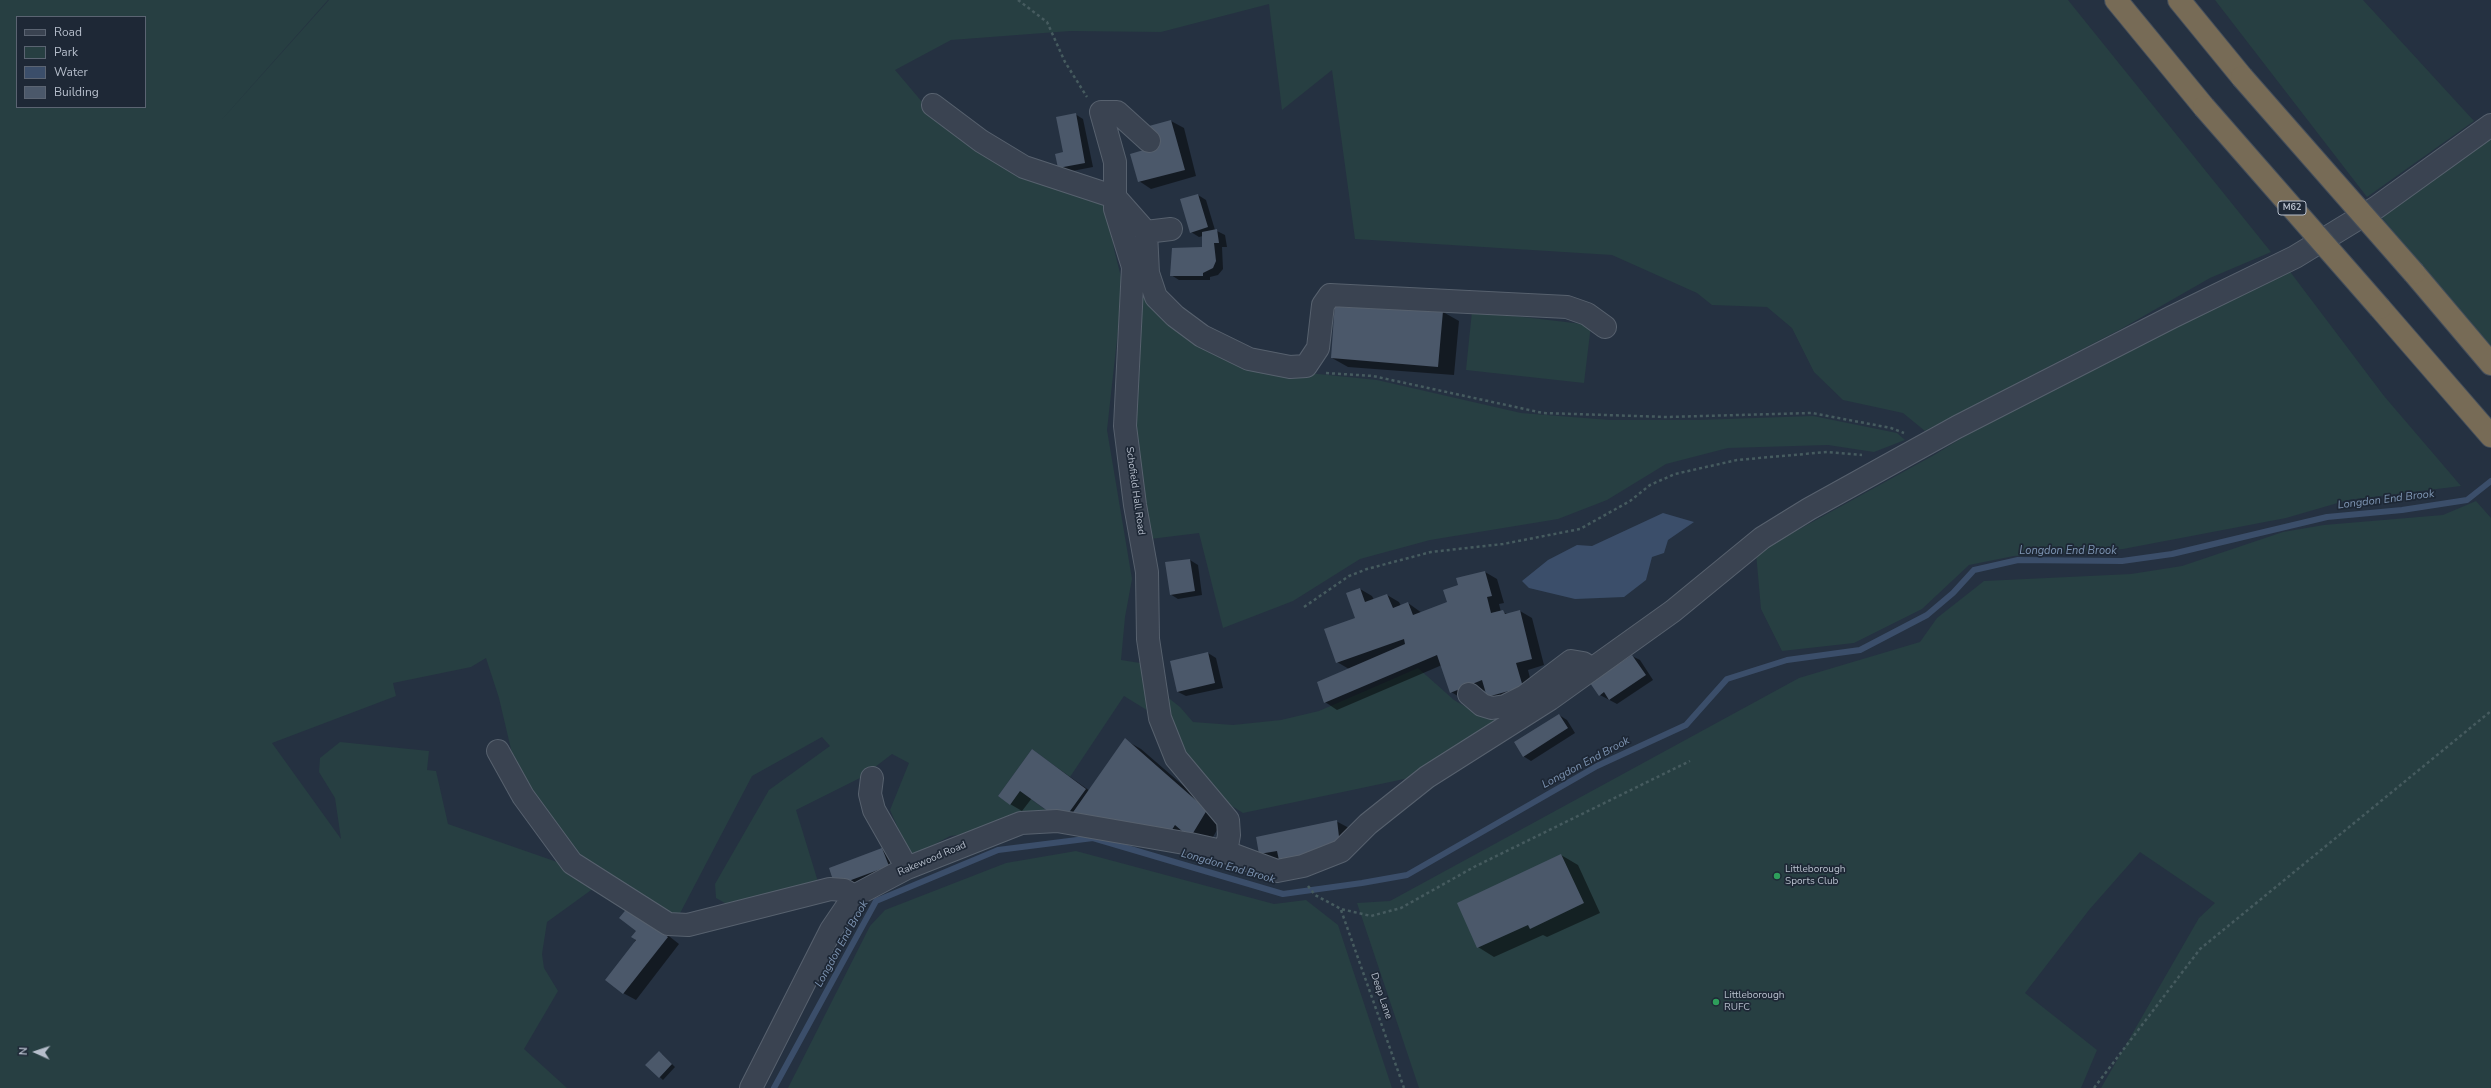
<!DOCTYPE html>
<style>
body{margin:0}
#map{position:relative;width:2491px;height:1088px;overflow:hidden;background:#253141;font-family:"Nunito Sans",sans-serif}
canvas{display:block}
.legend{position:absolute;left:16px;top:16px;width:130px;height:92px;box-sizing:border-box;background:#1e2836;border:1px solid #5b6472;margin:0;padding:5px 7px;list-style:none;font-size:12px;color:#b6becb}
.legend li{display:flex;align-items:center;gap:8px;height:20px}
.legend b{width:20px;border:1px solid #5b6472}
.north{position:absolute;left:16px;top:1032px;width:40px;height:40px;-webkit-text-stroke:3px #1e2836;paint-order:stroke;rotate:273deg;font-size:11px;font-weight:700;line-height:16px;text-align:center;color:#b6becb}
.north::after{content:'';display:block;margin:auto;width:14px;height:18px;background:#b6becb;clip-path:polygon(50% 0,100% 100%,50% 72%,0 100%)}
</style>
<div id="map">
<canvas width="2491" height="1088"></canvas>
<ul class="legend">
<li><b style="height:5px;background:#3a4351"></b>Road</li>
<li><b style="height:11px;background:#273f42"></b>Park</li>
<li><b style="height:11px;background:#3b4e6a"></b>Water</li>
<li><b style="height:11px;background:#4b586a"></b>Building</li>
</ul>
<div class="north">N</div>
</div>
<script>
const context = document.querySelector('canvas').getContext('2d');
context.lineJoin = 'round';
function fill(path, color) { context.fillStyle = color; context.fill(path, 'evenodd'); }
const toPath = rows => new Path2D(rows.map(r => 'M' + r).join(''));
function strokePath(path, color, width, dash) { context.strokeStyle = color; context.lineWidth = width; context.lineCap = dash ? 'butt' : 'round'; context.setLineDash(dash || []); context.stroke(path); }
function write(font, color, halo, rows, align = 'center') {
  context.font = font + ' "Nunito Sans",sans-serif'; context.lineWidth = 3.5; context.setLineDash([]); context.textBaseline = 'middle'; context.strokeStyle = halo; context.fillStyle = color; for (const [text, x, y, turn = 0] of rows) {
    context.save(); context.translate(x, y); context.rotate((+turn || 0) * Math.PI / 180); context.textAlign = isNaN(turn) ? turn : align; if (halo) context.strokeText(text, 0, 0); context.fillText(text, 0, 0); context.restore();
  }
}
const green = toPath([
 [0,0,328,0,217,125,329,0,2068,0,2271,252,2210,278,2121,329,1925,431,1903,413,1843,400,1814,372,1792,328,1767,307,1712,305,1697,293,1612,255,1355,239,1332,70,1282,110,1269,4,1161,32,1070,31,951,40,895,70,934,116,1108,202,1114,249,1123,285,1107,430,1132,579,1125,617,1121,660,1140,663,1154,701,1150,712,1124,696,1070,777,1032,749,998,796,1010,804,1020,791,1047,811,974,833,950,836,911,857,890,810,909,763,892,754,862,777,796,810,819,885,732,907,716,898,715,884,769,790,830,746,822,737,752,776,677,919,587,863,560,834,514,762,499,698,486,658,471,667,393,683,396,696,272,743,341,839,335,798,319,772,320,758,340,742,429,751,427,770,436,771,448,824,560,863,594,888,547,922,542,954,544,968,558,991,524,1049,567,1088,0,1088],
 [17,17,145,17,145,107,17,107],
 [2215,0,2363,0,2474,121,2367,197],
 [2491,136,2491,351,2379,214],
 [1130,228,1160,314,1250,363,1318,374,1377,380,1521,413,1610,420,1698,420,1813,416,1897,433,1905,440,1874,452,1828,445,1728,448,1666,464,1607,500,1558,519,1430,540,1360,559,1293,601,1223,628,1199,533,1150,539,1132,429],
 [2288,269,2384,396,2461,486,2348,500,2286,518,2123,549,2014,556,1969,565,1922,609,1854,643,1782,651,1761,609,1756,553,1934,455,2055,381],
 [1472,311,1591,325,1584,383,1466,370],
 [2476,501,2491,518,2491,1088,2101,1088,2199,918,2215,903,2140,852,2089,910,2025,993,2097,1050,2081,1088,1419,1088,1357,903,1390,901,1799,678,1920,642,1937,618,1984,581,2131,574,2182,566,2283,532,2324,525,2443,515],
 [1418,668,1454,700,1483,717,1501,721,1409,778,1243,813,1224,801,1193,768,1176,734,1166,696,1180,707,1193,722,1233,725,1281,720,1319,711],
 [1076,851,1274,904,1306,900,1338,925,1392,1088,788,1088,870,926,885,910,1006,863]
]);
const water = toPath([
 [1663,513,1694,522,1668,540,1664,553,1652,557,1646,580,1624,597,1575,599,1529,588,1522,581,1548,560,1577,545,1592,546]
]);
const shadow = toPath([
 [1075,114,1083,119,1093,167,1067,172,1059,168],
 [1171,121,1184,128,1196,176,1151,189,1139,181,1155,148,1150,127],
 [1198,195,1206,200,1215,230,1225,235,1227,247,1222,247,1223,269,1218,275,1210,277,1210,280,1179,280,1171,275,1203,248,1203,236,1199,237,1191,232],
 [1443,312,1459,321,1454,375,1348,367,1332,358],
 [1190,560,1198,565,1202,595,1178,599,1170,594],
 [1485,572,1497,579,1504,603,1499,604,1501,612,1509,614,1520,611,1532,618,1544,665,1528,670,1534,694,1500,703,1488,696,1486,690,1463,699,1451,692,1442,665,1337,710,1325,702,1349,669,1337,662,1356,618,1360,589,1372,596,1374,600,1387,595,1399,602,1401,606,1408,603,1422,613,1448,603,1459,585,1457,579],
 [1208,653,1216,658,1223,688,1186,696,1178,692],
 [1632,656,1640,660,1653,680,1617,704,1600,695],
 [1559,715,1567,720,1575,733,1531,761,1523,756],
 [1125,740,1141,749,1223,820,1207,847,1086,827,1032,798,1022,811,1010,804,1032,750,1090,791],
 [1336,821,1349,828,1352,852,1272,861,1260,854],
 [882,849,890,854,896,870,844,890,836,885],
 [1561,855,1578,865,1600,913,1547,937,1543,935,1494,957,1478,947],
 [641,914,679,944,636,1000,623,993],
 [662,1054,675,1067,663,1080,647,1065]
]);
const stream = toPath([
 [774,1088,876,901,998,850,1093,838,1283,894,1362,883,1407,875,1597,766,1686,725,1727,679,1787,660,1860,650,1927,615,1953,593,1974,570,2018,560,2122,561,2172,554,2327,517,2402,510,2467,500,2491,481]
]);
const building = toPath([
 [1076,113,1085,163,1058,168,1055,154,1063,152,1056,117],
 [1171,120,1185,170,1138,182,1130,154,1154,147,1149,126],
 [1198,194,1208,227,1190,233,1180,199],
 [1217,229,1219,243,1214,243,1216,261,1213,268,1203,273,1203,276,1170,276,1172,248,1202,247,1202,232],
 [1335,302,1443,311,1438,367,1331,358],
 [1190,559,1195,591,1170,595,1165,562],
 [1485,571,1492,596,1487,597,1491,613,1503,610,1505,614,1520,610,1532,659,1516,663,1523,687,1487,697,1482,680,1450,693,1437,655,1324,703,1317,682,1405,644,1404,639,1336,663,1324,629,1355,618,1346,593,1360,588,1365,602,1387,594,1393,608,1408,602,1413,615,1447,602,1443,590,1458,585,1456,578],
 [1208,652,1215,683,1177,692,1170,661],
 [1632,655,1646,675,1609,700,1604,692,1599,696,1590,683],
 [1559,714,1568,728,1523,757,1514,742],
 [1125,738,1207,810,1190,838,1175,825,1168,836,1069,818],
 [1032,749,1086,789,1065,818,1056,817,1020,791,1010,805,998,796],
 [1337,820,1340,845,1280,865,1277,851,1259,854,1256,837],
 [882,848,889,866,835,886,829,868],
 [1561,854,1584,903,1530,929,1528,925,1477,948,1457,903],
 [629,906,668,937,623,994,605,980,636,940,631,937,636,931,619,918],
 [659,1051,672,1064,659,1078,645,1065]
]);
const path = toPath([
 [1018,0,1047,22,1065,62,1087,97],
 [1326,373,1373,376,1543,413,1667,417,1812,413,1891,428,1904,433],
 [1304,607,1349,576,1367,569,1431,552,1503,544,1580,529,1630,501,1650,485,1675,474,1737,460,1827,452,1862,455],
 [1308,886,1315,895,1341,909,1371,916,1401,908,1474,867,1690,761],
 [1341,910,1404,1088],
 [2094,1088,2200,949,2491,711]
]);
const minor = toPath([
 [933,105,981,141,1024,167,1115,197,1146,232,1171,229],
 [1149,141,1117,112,1101,112,1115,162,1115,209,1133,267,1125,426,1135,505,1147,572,1148,639,1160,718,1176,758,1228,820,1229,835,1226,852],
 [1146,232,1148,273,1156,297,1175,316,1202,336,1249,359,1290,367,1306,366,1318,348,1323,305,1330,295,1567,307,1587,314,1605,327],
 [1469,694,1482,705,1492,708,1505,706,1525,696,1571,661,1583,663,1591,668],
 [498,751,523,796,572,863,668,924,688,925,830,889,844,890,854,896],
 [872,778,870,794,874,810,907,868],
 [751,1088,831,930,854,896,907,868,1021,823,1057,821,1190,844,1226,852,1277,871,1303,866,1341,851,1368,824,1427,777,1550,699,1673,611,1762,538,1809,509,1957,427,2172,317,2295,257,2377,207,2491,125]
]);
const highway = toPath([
 [2116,0,2204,107],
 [2179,0,2242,77],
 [2414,273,2491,364],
 [2380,308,2491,436]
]);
const highwayBridge = toPath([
 [2242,77,2414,273],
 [2204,107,2380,308]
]);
const markers = [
 [1777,876,4,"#2e9e5b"],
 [1716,1002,4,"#2e9e5b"]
];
const shields = [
 [2292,208,28]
];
const shieldNames = [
 ["M62",2292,208]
];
const streetNames = [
 ["Schofield Hall Road",1135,491,82],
 ["Rakewood Road",932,859,-23],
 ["Deep Lane",1381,996,71]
];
const poiNames = [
 ["Littleborough",1785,870],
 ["Sports Club",1785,882],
 ["Littleborough",1724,996],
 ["RUFC",1724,1008]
];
const waterNames = [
 ["Longdon End Brook",2386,500,-7],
 ["Longdon End Brook",2068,551],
 ["Longdon End Brook",1586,763,-28],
 ["Longdon End Brook",1228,867,16],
 ["Longdon End Brook",842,944,-61]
];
fill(green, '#273f42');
fill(water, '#3b4e6a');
fill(shadow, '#0007');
strokePath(stream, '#3b4e6a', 6);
fill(building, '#4b586a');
strokePath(minor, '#57616e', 24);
strokePath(highway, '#444e5b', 24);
strokePath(path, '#465b5f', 2.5, [3, 3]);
strokePath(minor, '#3a4351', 22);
strokePath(highway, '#776b56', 22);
strokePath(highwayBridge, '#444e5b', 24, []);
strokePath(highwayBridge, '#776b56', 22);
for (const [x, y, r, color] of markers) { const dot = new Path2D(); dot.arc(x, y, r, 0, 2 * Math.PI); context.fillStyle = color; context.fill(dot); strokePath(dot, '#1e2836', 1.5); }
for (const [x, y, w] of shields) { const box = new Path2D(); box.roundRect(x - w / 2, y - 7, w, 14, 3); context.fillStyle = '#1e2836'; context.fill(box); strokePath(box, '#b6becb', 1); }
write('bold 9px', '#b6becb', null, shieldNames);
write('10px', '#b6becb', '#1e2836', streetNames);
write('10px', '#b6becb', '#1e2836', poiNames, 'left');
write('italic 11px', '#7d94b2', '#1e2836', waterNames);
</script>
